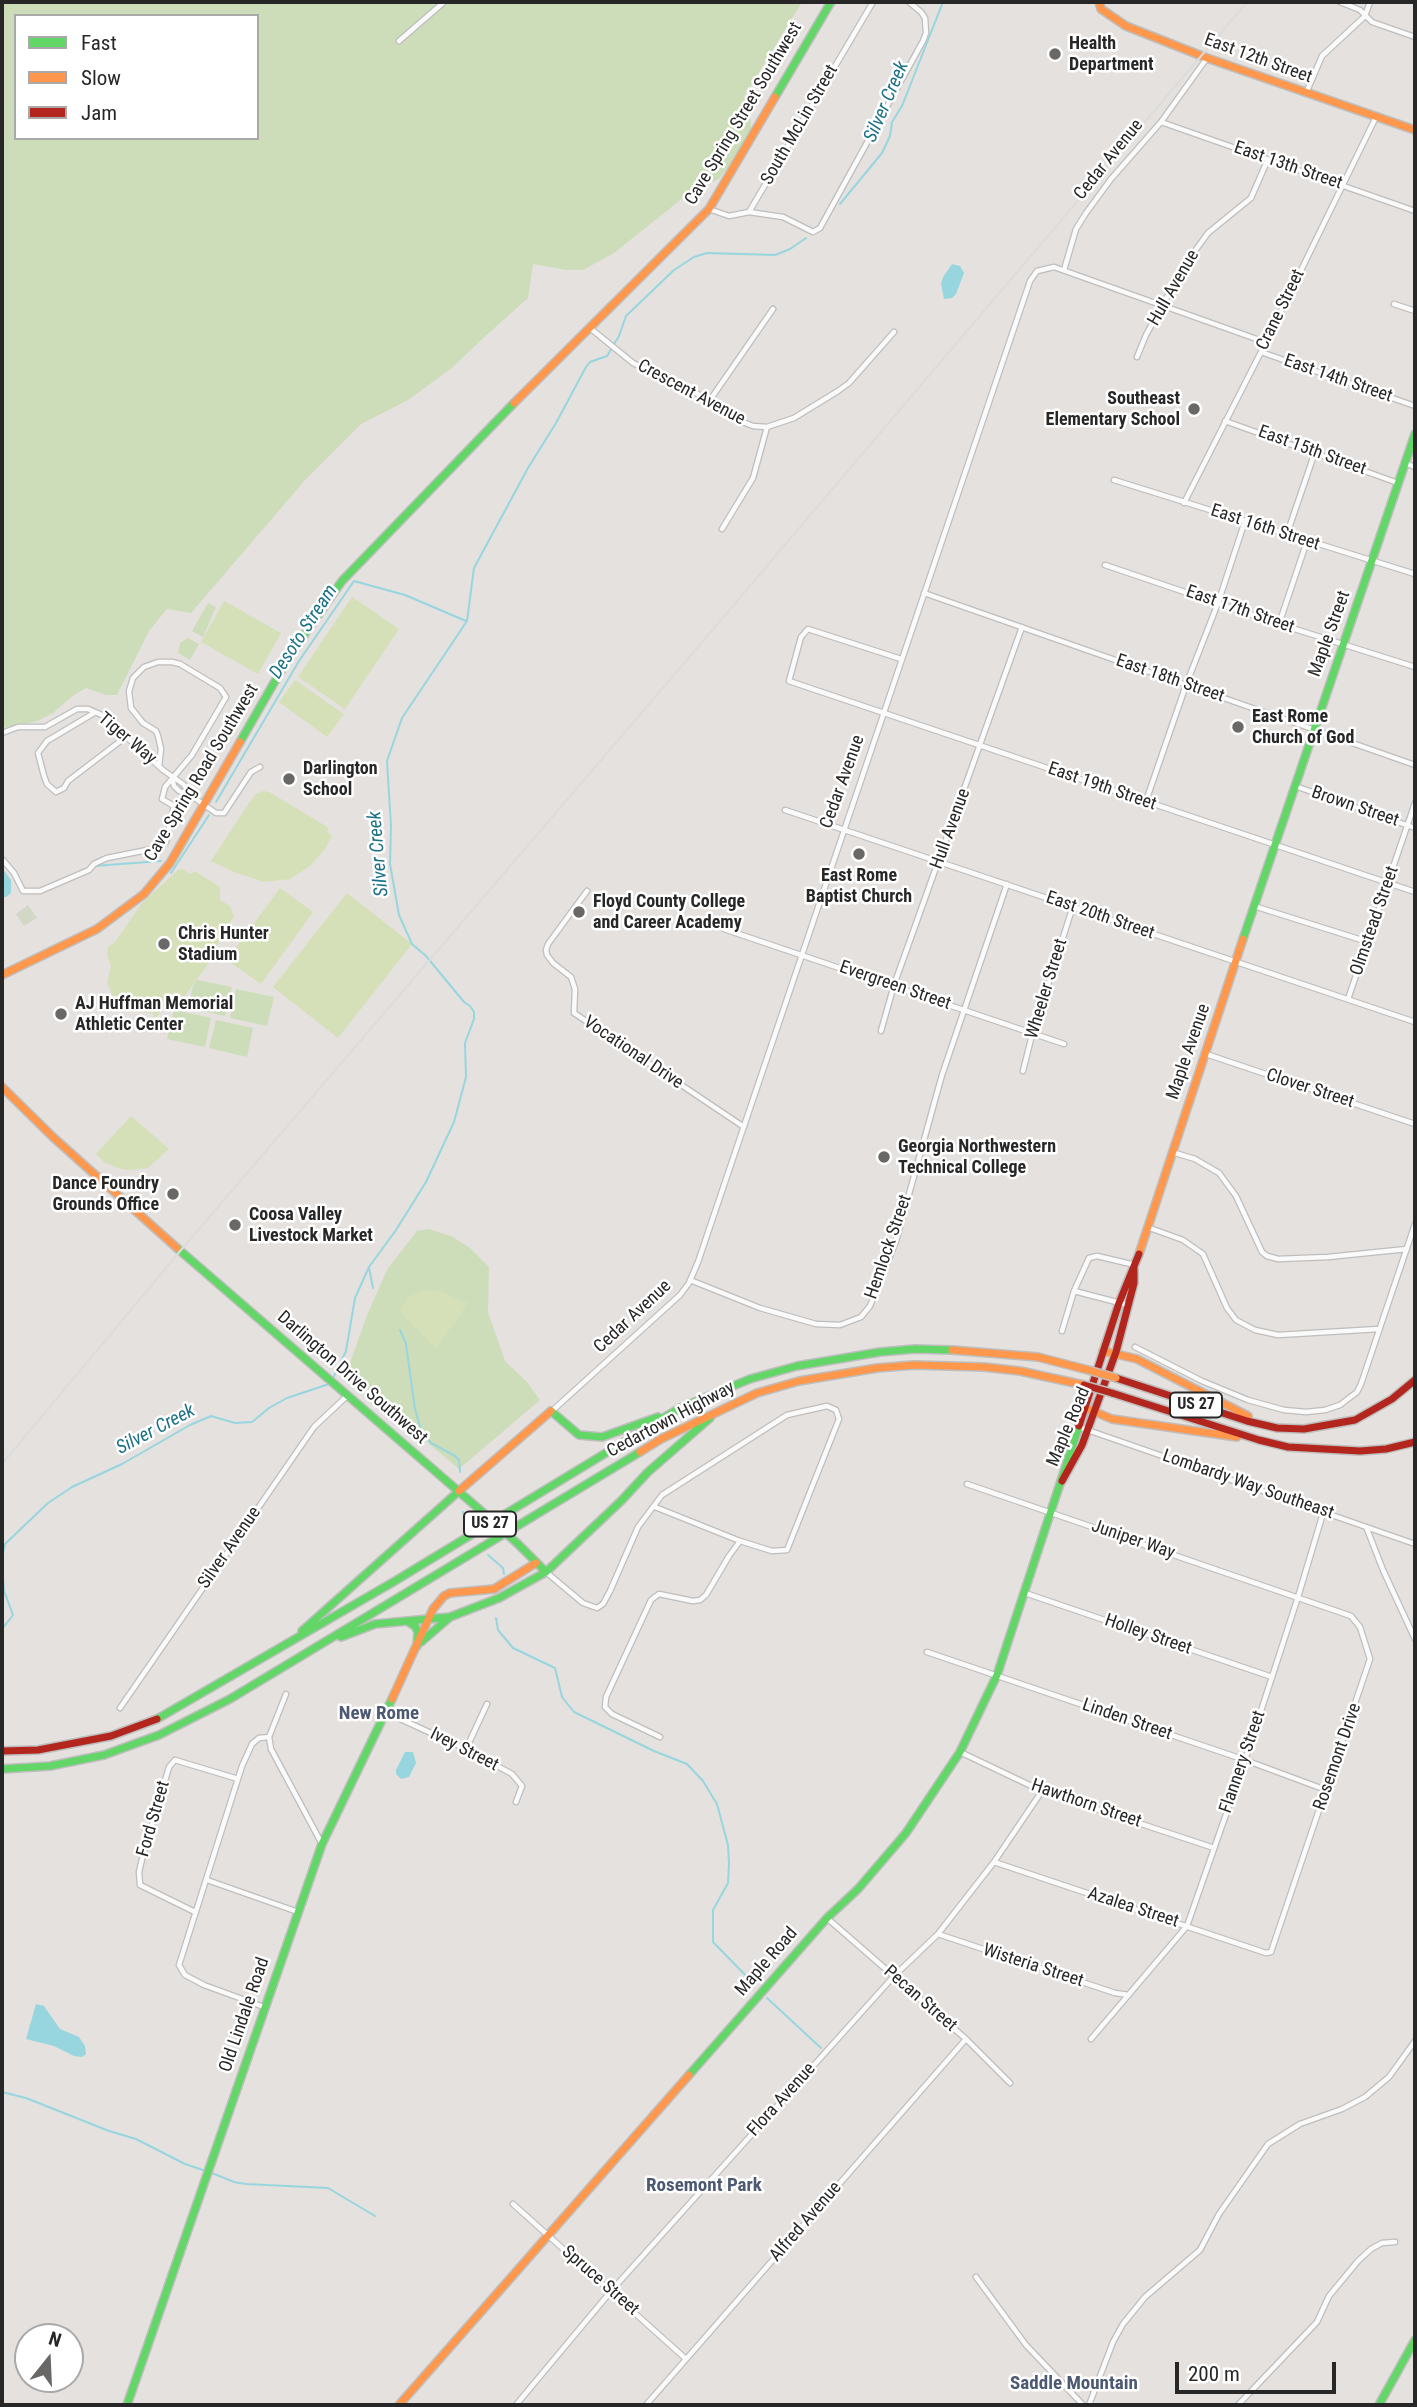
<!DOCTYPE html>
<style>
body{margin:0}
#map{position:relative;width:1417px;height:2407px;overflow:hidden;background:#e4e1de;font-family:"Roboto Condensed",sans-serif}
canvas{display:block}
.frame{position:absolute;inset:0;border:4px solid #272727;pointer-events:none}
.legend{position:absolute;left:14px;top:14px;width:245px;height:126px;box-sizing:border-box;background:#fff;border:2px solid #a9a9a9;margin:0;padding:9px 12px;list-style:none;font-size:21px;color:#272727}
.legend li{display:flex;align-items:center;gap:14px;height:35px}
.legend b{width:35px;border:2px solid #a9a9a9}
.north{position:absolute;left:14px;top:2323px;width:70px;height:70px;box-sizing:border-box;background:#fff;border:2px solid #a9a9a9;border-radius:50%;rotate:18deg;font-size:19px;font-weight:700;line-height:28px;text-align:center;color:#272727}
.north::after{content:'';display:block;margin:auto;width:24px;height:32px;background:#696867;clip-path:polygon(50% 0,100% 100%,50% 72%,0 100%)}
.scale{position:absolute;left:1175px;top:2362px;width:161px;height:32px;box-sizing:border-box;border:4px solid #272727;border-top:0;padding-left:9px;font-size:21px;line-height:24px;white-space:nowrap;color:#272727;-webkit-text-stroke:5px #fff;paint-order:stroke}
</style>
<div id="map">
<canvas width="1417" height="2407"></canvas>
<div class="frame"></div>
<ul class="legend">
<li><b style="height:9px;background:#63d668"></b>Fast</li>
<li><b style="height:9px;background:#ff974d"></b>Slow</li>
<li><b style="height:9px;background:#b3261e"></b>Jam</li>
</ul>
<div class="north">N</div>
<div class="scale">200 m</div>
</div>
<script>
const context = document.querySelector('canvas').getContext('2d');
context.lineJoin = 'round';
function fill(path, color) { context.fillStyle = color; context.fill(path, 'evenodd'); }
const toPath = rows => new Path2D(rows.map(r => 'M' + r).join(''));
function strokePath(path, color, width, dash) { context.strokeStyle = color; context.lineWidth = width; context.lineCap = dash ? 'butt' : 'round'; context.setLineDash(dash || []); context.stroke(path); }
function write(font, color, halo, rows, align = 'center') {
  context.font = font + ' "Roboto Condensed",sans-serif'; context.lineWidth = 5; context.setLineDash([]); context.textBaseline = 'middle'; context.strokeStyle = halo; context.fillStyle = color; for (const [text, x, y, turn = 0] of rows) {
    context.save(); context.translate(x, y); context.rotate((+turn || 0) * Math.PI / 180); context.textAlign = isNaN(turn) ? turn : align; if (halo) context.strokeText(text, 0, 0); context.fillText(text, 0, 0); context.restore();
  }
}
const green = toPath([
 [2,2,802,2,744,97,750,114,752,135,719,179,693,190,614,253,583,270,566,270,533,264,528,298,480,341,452,368,408,400,361,424,306,479,191,613,167,609,149,631,117,695,106,695,86,688,74,695,53,713,38,721,2,728],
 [16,16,257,16,257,138,16,138],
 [208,603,216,607,203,637,192,631],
 [188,638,199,644,190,660,178,653,180,643],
 [197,980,232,987,225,1016,188,1008,193,986],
 [236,989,274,997,267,1026,230,1018],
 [174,1010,211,1018,205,1047,167,1039],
 [216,1020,253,1028,247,1057,209,1048],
 [428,1229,451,1236,470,1248,489,1267,488,1312,505,1361,527,1382,540,1400,459,1469,346,1374,367,1315,388,1268,417,1231]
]);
const cemetery = toPath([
 [28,905,37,918,24,926,16,914]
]);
const pitch = toPath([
 [352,597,399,629,345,709,298,677],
 [224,601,281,633,258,674,201,642],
 [295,680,344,714,327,737,279,702],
 [263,791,269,792,329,828,327,832,332,836,325,849,310,866,290,879,264,882,234,872,211,861,249,803,256,794],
 [183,869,190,874,195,871,220,887,220,900,230,906,234,916,209,959,211,960,184,997,175,992,155,1019,153,1013,129,1011,115,1001,107,982,111,966,107,956,108,947,115,942,142,903,178,870],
 [280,888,313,912,261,984,227,960],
 [347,893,412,944,338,1038,273,987],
 [131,1116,169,1149,148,1168,130,1170,121,1169,105,1163,96,1154],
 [422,1291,439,1291,468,1303,436,1349,399,1310,409,1297]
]);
const water = toPath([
 [952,264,960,266,964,273,956,294,952,298,944,299,941,284,943,277],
 [2,868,11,880,11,893,6,897,2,897],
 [405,1752,413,1752,416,1763,409,1777,401,1779,396,1774,396,1770],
 [36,2004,44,2006,60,2029,79,2037,85,2046,86,2054,82,2057,74,2056,54,2046,26,2039]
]);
const stream = toPath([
 [840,204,882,153,890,136,892,122,902,106,943,2],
 [216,802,299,661,354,581,405,595,466,621],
 [94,866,161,861],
 [80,871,89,868],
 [171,873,209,815],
 [369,1268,373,1288],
 [400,1330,406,1344,415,1409,421,1430,431,1443,455,1456,459,1460,460,1472],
 [463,1512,469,1525],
 [488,1555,503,1568,504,1574],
 [2,1558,5,1544,48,1503,72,1487,122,1464,190,1425,211,1416,235,1423,252,1422,269,1408,287,1398,329,1384,334,1376,346,1351,355,1298,369,1267,396,1230,426,1182,454,1122,466,1077,465,1043,474,1019,474,1012,470,1006,464,1002,426,956,412,944,399,915,390,864,391,826,387,761,402,718,467,621,474,568,528,468,556,423,586,367,590,362,607,356,619,336,626,316,674,270,694,257,707,253,775,255,790,249,806,238],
 [2,1567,4,1591,13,1615,2,1629],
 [496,1618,498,1630,513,1648,555,1668,562,1697,574,1712,654,1751,687,1764,703,1781,717,1804,728,1845,729,1863,728,1883,713,1910,713,1942,755,1985],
 [767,1998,821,2048],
 [2,2092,26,2098,109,2131,136,2139,185,2164,206,2171],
 [212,2173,234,2182,246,2184,328,2188,375,2216]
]);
const street = toPath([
 [1340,2,1360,10,1372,22,1415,37],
 [399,41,444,2],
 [1306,93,1322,56,1365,16,1370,2],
 [1161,122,1415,211],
 [709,209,729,216,749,212,873,2],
 [749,212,783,217,813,232,820,228,923,41,926,33,925,18,921,12,909,2],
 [1064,270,1076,229,1086,213,1111,179,1161,122,1207,58],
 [1394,304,1415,311],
 [590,328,633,363,710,400,735,419,753,426,767,427,794,418,838,391,849,383,894,332],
 [1261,352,1415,406],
 [1137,357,1146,335,1184,266,1208,233,1251,198,1268,159],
 [710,400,773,309],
 [1225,421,1398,483],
 [1405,463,1415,467],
 [1114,480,1415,574],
 [1184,503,1261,352,1376,117],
 [722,529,753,478,767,427],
 [1287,534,1315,452],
 [1105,565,1279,624,1415,667],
 [924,593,1415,765],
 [1279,624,1307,541],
 [901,659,808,629,801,637,789,681,1415,892],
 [94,713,47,741,38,753,44,776,47,784,56,792,64,788,68,781,127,736],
 [2,733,18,727,45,727,77,709,88,709,102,715,163,770,183,784,193,797,216,813,224,813,251,772,260,767],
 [172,778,174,786,179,791,192,796],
 [1295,786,1415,828],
 [1146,801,1186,685,1218,603,1245,521],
 [785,810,1415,1022],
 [2,859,14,873,23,891,40,891,89,870,94,864,107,858,157,848,166,842,174,806,162,799,165,787,192,755,226,697,220,688,180,664,172,662,158,662,144,667,133,678,129,691,131,708,143,723,156,731,158,736,161,749,159,766],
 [587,891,548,944,546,950,547,955,553,963,571,977,575,989,574,1013,744,1127],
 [1254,906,1368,942],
 [724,929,1064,1044],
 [1348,999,1415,803],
 [881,1031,894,985,1022,627],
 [1206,1054,1415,1124],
 [1023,1071,1032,1035,1073,906],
 [1172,1152,1195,1159,1219,1173,1236,1196,1262,1252,1267,1256,1278,1259,1328,1257,1407,1249],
 [1147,1227,1183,1240,1203,1254,1227,1308,1236,1320,1255,1330,1278,1335,1379,1329],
 [690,1280,760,1308,816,1324,840,1325,861,1317,870,1306,896,1241,942,1075,1007,884],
 [1074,1291,1128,1305],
 [1062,1331,1074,1291,1089,1258,1097,1256,1135,1265],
 [1135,1347,1202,1381,1248,1400,1284,1410,1306,1412,1325,1410,1340,1405,1357,1392,1361,1384,1415,1224],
 [552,1411,680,1295,689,1283,698,1262,1030,281,1037,271,1054,267,1265,342],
 [1079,1427,1415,1544],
 [967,1484,1351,1616,1360,1627,1370,1659,1271,1952,1266,1953,994,1862],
 [1367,1529,1383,1570,1415,1639],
 [546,1572,583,1603,597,1608,603,1604,610,1591,638,1527,662,1495,787,1415,827,1406,836,1410,839,1419,787,1550,772,1551,740,1541,655,1507],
 [1025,1593,1272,1677],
 [927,1652,1245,1760,1326,1790],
 [286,1694,269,1737,271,1749,322,1844],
 [120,1708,314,1427,347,1396],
 [385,1712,466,1749,512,1774,522,1786,516,1802],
 [660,1737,612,1714,605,1707,606,1697,651,1600,659,1594,693,1601,700,1600,706,1595,729,1556,740,1541],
 [466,1749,487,1704],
 [960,1752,1042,1791,1214,1848],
 [207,1880,298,1912],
 [195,1912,140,1885,139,1872,142,1859,169,1767,175,1760,238,1779],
 [827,1918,966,2039,1010,2083],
 [938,1934,1115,1993,1129,1995],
 [264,2007,204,1985,185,1975,179,1965,242,1766,252,1744,259,1738,269,1737],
 [1091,2039,1187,1926,1245,1760,1298,1597,1324,1510],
 [513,2204,686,2359],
 [976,2277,1026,2345,1083,2405],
 [516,2405,612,2290,894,1976,938,1934,994,1862,1042,1791],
 [646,2405,966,2039],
 [1089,2405,1113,2342,1123,2324,1145,2297,1200,2250,1219,2214,1268,2144,1300,2124,1342,2109,1365,2097,1389,2077,1415,2041],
 [1238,2405,1317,2322,1329,2296,1358,2261,1371,2249,1382,2243,1395,2242]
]);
const fast = toPath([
 [775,97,831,2],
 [240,742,290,655,342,581,514,403],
 [1243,939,1415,434],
 [177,1248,479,1509],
 [551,1411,579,1435,602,1437,658,1417],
 [546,1572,621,1501,648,1472,710,1418],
 [407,1621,415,1626,418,1632,417,1646],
 [302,1631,459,1491],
 [341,1637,375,1624,450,1617],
 [421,1642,450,1617,499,1598,546,1572,518,1544],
 [157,1719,395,1581,680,1408,750,1379,797,1366,880,1352,915,1349,952,1350],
 [2,1769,50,1766,104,1755,159,1735,230,1699,640,1452],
 [689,2075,827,1918,858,1889,906,1833,960,1752,997,1675,1079,1426],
 [127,2405,322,1844,392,1699],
 [1379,2405,1415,2340]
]);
const slow = toPath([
 [1099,2,1101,9,1126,26,1207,58,1415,130],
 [514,403,709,209,775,97],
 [2,975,97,929,144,894,170,863,240,742],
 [2,1087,54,1138,177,1248],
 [1139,1254,1243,939],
 [952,1350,1038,1357,1088,1370],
 [1103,1351,1137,1359,1248,1416],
 [1086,1408,1112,1419,1237,1437],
 [640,1452,661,1439,757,1393,799,1381,877,1368,914,1365,984,1367,1020,1371,1084,1385],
 [459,1491,551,1411],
 [392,1699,433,1609,444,1596,450,1593,494,1589,536,1563],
 [399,2405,689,2075]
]);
const jam = toPath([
 [1116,1378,1247,1421,1277,1428,1304,1429,1355,1420,1392,1399,1415,1380],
 [1112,1393,1259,1440,1288,1447,1360,1451,1386,1449,1415,1442],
 [1079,1426,1119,1303,1139,1254],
 [1062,1481,1082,1445,1116,1352,1134,1283,1134,1268],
 [2,1751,38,1750,111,1736,157,1719]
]);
const rail = toPath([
 [2,1464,181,1250,709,634,1247,2]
]);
const fastBridge = toPath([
 [479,1509,518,1544]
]);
const slowBridge = toPath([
 [1088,1370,1116,1378]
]);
const jamBridge = toPath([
 [1084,1385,1112,1393]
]);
const markers = [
 [1055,54,7,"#696867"],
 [1194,409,7,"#696867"],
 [1238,727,7,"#696867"],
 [289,779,7,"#696867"],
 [859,854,7,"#696867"],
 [579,912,7,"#696867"],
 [164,944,7,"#696867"],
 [61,1014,7,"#696867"],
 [884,1157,7,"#696867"],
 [173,1194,7,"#696867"],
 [235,1225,7,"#696867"]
];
const shields = [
 [1196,1405,52],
 [490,1524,52]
];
const shieldNames = [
 ["US 27",1196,1405],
 ["US 27",490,1524]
];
const poiNames = [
 ["Health",1069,44],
 ["Department",1069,65],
 ["Southeast",1180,399,"right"],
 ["Elementary School",1180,420,"right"],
 ["East Rome",1252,717],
 ["Church of God",1252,738],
 ["Darlington",303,769],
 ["School",303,790],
 ["East Rome",859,876,"center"],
 ["Baptist Church",859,897,"center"],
 ["Floyd County College",593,902],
 ["and Career Academy",593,923],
 ["Chris Hunter",178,934],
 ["Stadium",178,955],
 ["AJ Huffman Memorial",75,1004],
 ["Athletic Center",75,1025],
 ["Georgia Northwestern",898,1147],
 ["Technical College",898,1168],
 ["Dance Foundry",159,1184,"right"],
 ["Grounds Office",159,1205,"right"],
 ["Coosa Valley",249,1215],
 ["Livestock Market",249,1236]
];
const streetNames = [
 ["East 12th Street",1258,59,20],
 ["Cave Spring Street Southwest",744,114,-59],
 ["South McLin Street",800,125,-60],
 ["Cedar Avenue",1109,160,-51],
 ["East 13th Street",1288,166,19],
 ["Hull Avenue",1174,288,-60],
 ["Crane Street",1281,310,-64],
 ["East 14th Street",1338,379,19],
 ["Crescent Avenue",691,393,28],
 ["East 15th Street",1312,451,20],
 ["East 16th Street",1265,528,18],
 ["East 17th Street",1240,610,19],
 ["Maple Street",1330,634,-70],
 ["East 18th Street",1170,679,19],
 ["Tiger Way",127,739,40],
 ["Cave Spring Road Southwest",202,773,-59],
 ["Cedar Avenue",843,782,-70],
 ["East 19th Street",1102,787,19],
 ["Brown Street",1355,807,19],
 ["Hull Avenue",951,829,-70],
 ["East 20th Street",1100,916,19],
 ["Olmstead Street",1375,921,-71],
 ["Evergreen Street",895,986,19],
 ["Wheeler Street",1047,989,-73],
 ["Maple Avenue",1189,1052,-71],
 ["Vocational Drive",633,1053,34],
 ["Clover Street",1310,1089,18],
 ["Hemlock Street",889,1247,-71],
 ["Cedar Avenue",633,1317,-43],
 ["Darlington Drive Southwest",352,1378,41],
 ["Cedartown Highway",671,1420,-28],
 ["Maple Road",1069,1427,-67],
 ["Lombardy Way Southeast",1248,1485,19],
 ["Juniper Way",1133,1540,19],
 ["Silver Avenue",230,1548,-55],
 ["Holley Street",1148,1635,19],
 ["Linden Street",1127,1720,19],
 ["Ivey Street",464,1750,27],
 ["Rosemont Drive",1338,1757,-71],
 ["Flannery Street",1243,1762,-71],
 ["Hawthorn Street",1086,1804,19],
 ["Ford Street",154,1819,-74],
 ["Azalea Street",1133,1908,18],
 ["Maple Road",767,1962,-49],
 ["Wisteria Street",1033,1966,18],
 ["Pecan Street",920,1999,41],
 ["Old Lindale Road",245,2015,-71],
 ["Flora Avenue",782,2100,-48],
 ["Alfred Avenue",806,2222,-49],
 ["Spruce Street",600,2281,41]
];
const waterNames = [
 ["Silver Creek",887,102,-67],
 ["Desoto Stream",304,632,-57],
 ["Silver Creek",379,854,-95],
 ["Silver Creek",156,1430,-28]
];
const neighbourhoodNames = [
 ["New Rome",379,1714],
 ["Rosemont Park",704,2186],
 ["Saddle Mountain",1074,2384]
];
fill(green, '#cdddba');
fill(cemetery, '#d3d8c6');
fill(pitch, '#d6e0b8');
fill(water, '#98d6df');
strokePath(stream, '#98d6df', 2);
strokePath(street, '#bebebe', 7);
strokePath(fast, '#bebebe', 10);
strokePath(slow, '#bebebe', 10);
strokePath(jam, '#bebebe', 10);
strokePath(street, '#fbfafa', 4.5);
strokePath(fast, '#63d668', 7);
strokePath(slow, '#ff974d', 7);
strokePath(jam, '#b3261e', 7);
strokePath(rail, '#dcdcdd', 2);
strokePath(fastBridge, '#bebebe', 10, []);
strokePath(slowBridge, '#bebebe', 10, []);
strokePath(jamBridge, '#bebebe', 10, []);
strokePath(fastBridge, '#63d668', 7);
strokePath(slowBridge, '#ff974d', 7);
strokePath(jamBridge, '#b3261e', 7);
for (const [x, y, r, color] of markers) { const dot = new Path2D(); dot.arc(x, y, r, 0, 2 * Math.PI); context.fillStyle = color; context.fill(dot); strokePath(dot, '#fff', 2.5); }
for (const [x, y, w] of shields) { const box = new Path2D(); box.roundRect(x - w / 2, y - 12.5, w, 25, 5); context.fillStyle = '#fff'; context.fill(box); strokePath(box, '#272727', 2); }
write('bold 16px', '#272727', null, shieldNames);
write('bold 18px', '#272727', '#fff', poiNames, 'left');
write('18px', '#272727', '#fff', streetNames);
write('italic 19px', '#1c7186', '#fff', waterNames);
write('bold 19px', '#4d5972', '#fff', neighbourhoodNames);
</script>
